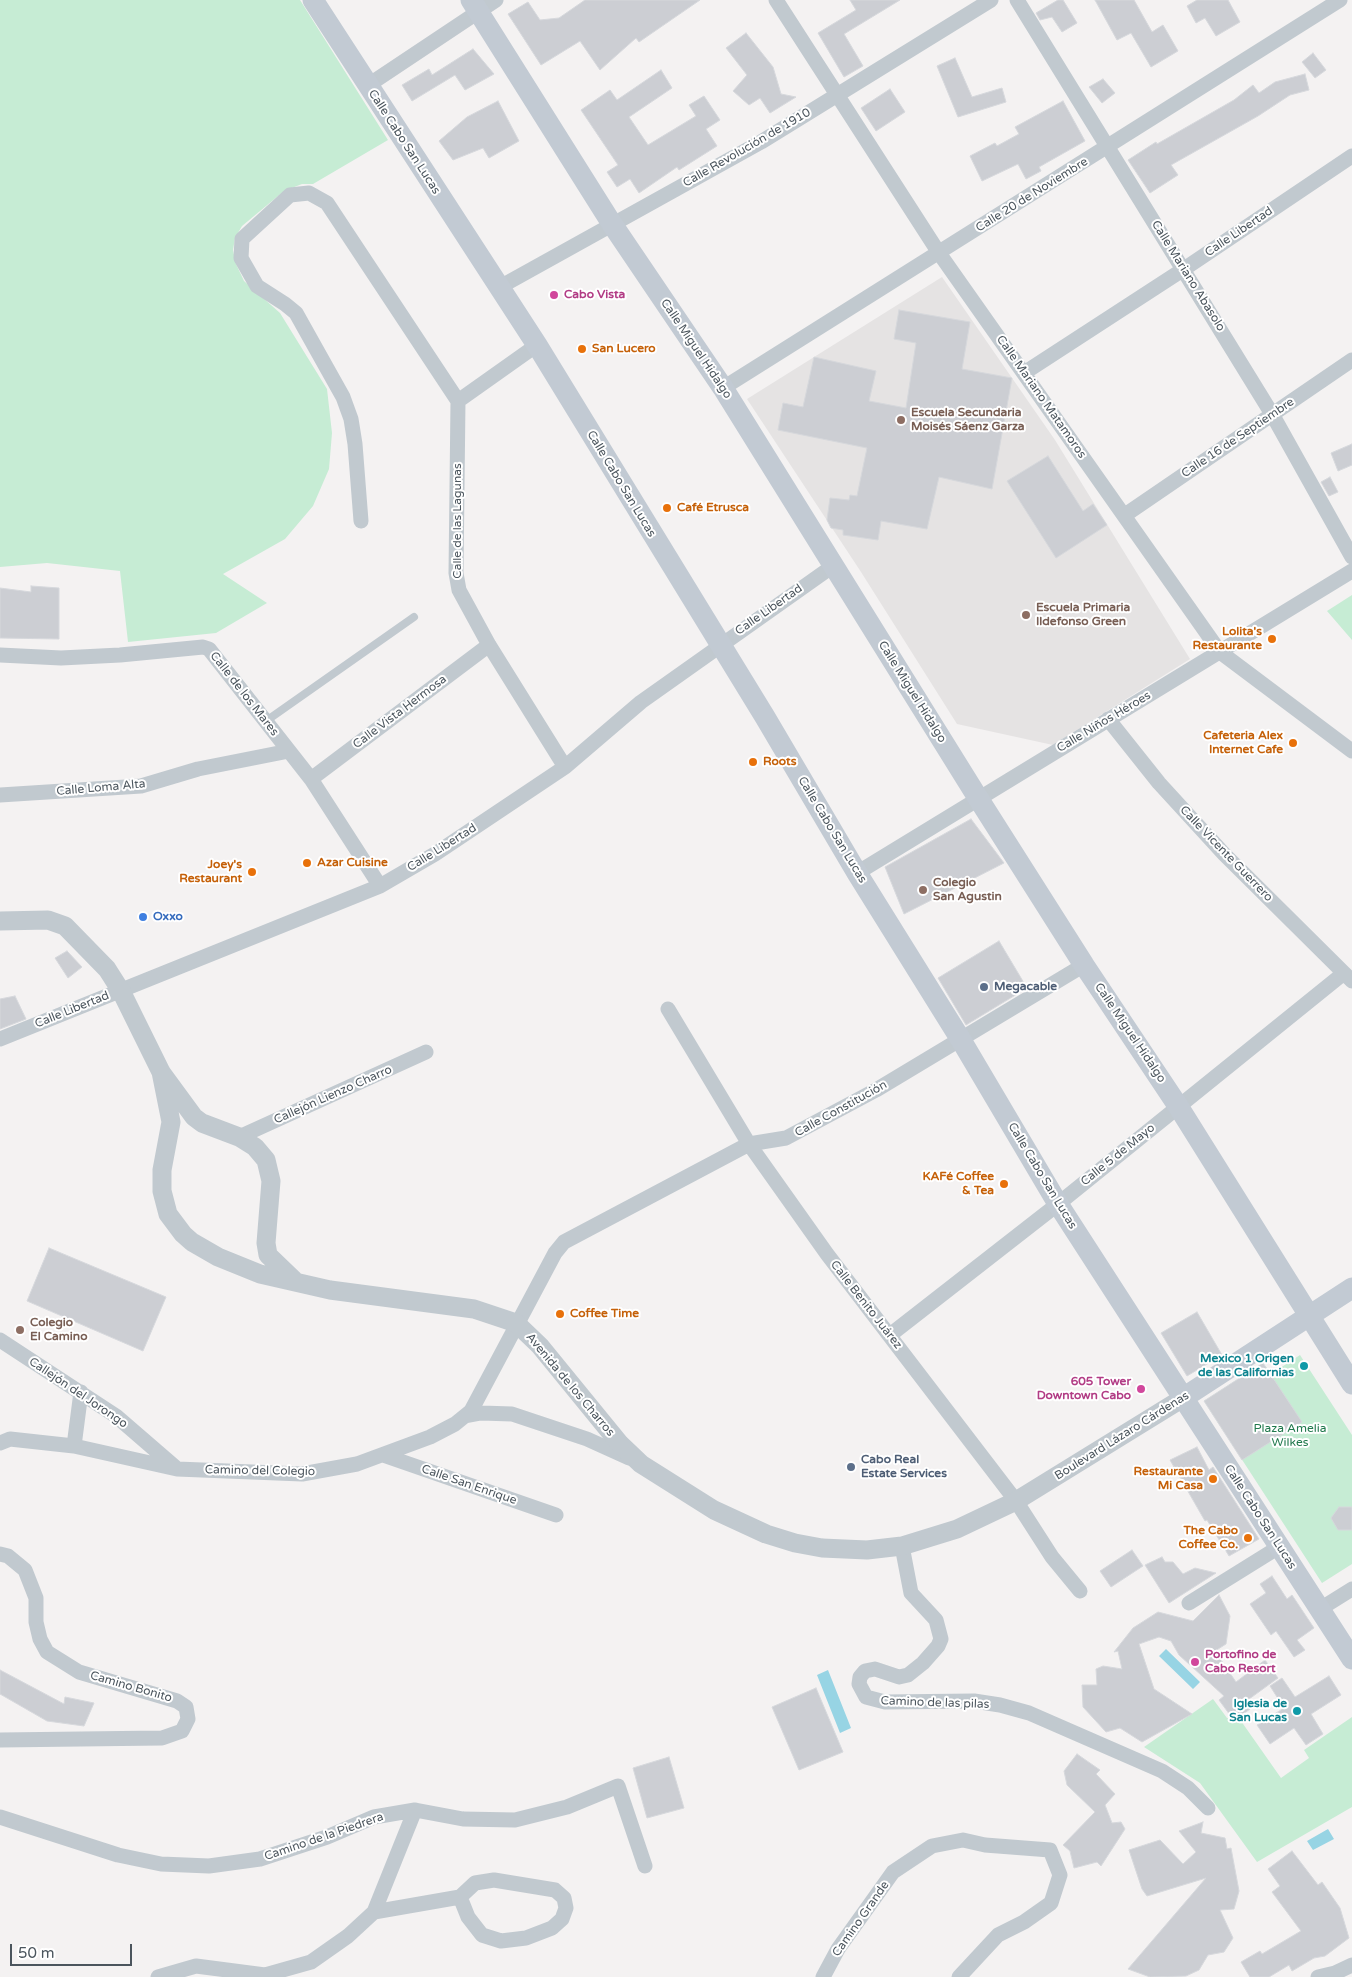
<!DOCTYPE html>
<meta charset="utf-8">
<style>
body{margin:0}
#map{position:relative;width:1352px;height:1977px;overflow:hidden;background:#f4f2f2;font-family:"Varela Round",sans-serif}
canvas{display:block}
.scale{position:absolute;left:10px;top:1944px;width:122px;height:22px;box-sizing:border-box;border:2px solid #4b555d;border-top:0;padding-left:6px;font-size:15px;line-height:18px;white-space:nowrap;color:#4b555d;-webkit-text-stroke:4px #fff;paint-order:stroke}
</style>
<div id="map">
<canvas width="1352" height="1977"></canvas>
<div class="scale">50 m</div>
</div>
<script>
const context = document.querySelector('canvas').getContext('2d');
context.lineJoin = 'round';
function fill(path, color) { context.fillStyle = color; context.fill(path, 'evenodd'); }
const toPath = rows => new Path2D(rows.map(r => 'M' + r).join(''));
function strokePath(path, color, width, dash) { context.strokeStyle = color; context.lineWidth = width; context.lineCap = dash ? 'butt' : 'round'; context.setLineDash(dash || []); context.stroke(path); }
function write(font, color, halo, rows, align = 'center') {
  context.font = font + ' "Varela Round",sans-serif'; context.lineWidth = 4; context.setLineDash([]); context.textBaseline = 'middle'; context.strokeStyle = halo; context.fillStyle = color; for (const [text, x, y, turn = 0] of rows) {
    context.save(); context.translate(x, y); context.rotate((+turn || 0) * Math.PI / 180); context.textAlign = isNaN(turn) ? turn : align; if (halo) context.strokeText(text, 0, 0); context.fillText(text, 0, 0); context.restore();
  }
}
const education = toPath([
 [942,277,1055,440,1190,659,1053,745,957,724,861,572,747,399]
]);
const green = toPath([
 [0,0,300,0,388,140,313,184,302,184,284,191,242,226,235,238,233,250,236,264,244,281,280,313,327,389,332,433,329,469,313,506,285,539,223,574,267,603,216,633,128,642,120,571,47,563,0,567],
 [1352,595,1352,640,1327,611],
 [1300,1355,1352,1435,1352,1564,1322,1583,1204,1401,1263,1363,1271,1374],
 [1213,1699,1227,1718,1241,1721,1281,1778,1309,1758,1304,1750,1352,1717,1352,1807,1257,1862,1200,1783,1144,1747]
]);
const water = toPath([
 [1166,1649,1200,1682,1193,1689,1159,1656],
 [828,1670,851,1728,840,1733,817,1675],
 [1328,1829,1334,1839,1313,1850,1307,1841]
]);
const building = toPath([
 [585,0,700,0,639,42,636,38,600,70,580,41,541,65,508,14,528,2,540,20,559,18,585,0],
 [850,0,900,0,844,34,863,66,844,77,818,33,856,10,850,0],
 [1058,0,1063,0,1077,23,1062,32,1052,17,1040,20,1036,13,1058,0],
 [1095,0,1134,0,1152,32,1163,25,1178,51,1151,67,1131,33,1117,40,1095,0],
 [1197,0,1228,0,1240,22,1216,36,1205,18,1196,23,1187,6,1197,0],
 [746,33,773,67,781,94,796,97,770,113,760,98,749,105,733,91,747,75,726,48,746,33],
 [473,49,494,74,465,90,455,75,412,101,402,85,429,69,432,75,473,49],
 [1313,53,1326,70,1315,78,1302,62,1313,53],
 [955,58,972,97,1002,88,1006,102,958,117,937,66,955,58],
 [661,70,672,88,629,117,648,145,696,116,689,105,704,96,720,120,706,129,717,146,679,170,677,167,639,193,630,179,617,187,607,172,618,165,581,110,610,90,617,100,661,70],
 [1305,74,1309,90,1290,95,1258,116,1171,165,1178,175,1150,193,1128,160,1156,142,1157,144,1234,100,1253,85,1259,93,1275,82,1305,74],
 [1103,79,1115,93,1102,103,1089,87,1103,79],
 [890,89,905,112,876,131,861,108,890,89],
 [498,101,519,141,489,158,483,148,453,160,439,141,467,117,498,101],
 [1063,101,1085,141,1039,167,1041,171,1026,179,1018,164,982,181,970,156,995,143,997,146,1019,134,1015,127,1063,101],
 [899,310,970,322,962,369,1012,378,992,489,939,477,927,529,881,521,878,540,843,535,843,530,831,528,827,520,830,498,849,500,850,495,857,496,867,448,778,430,783,403,803,407,814,357,876,371,869,401,906,408,916,343,894,339,899,310],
 [1352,444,1352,465,1338,471,1331,453,1352,444],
 [1048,456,1083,511,1093,504,1107,525,1056,558,1007,481,1048,456],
 [1330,477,1338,492,1329,496,1321,482,1330,477],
 [31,586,59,588,59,639,0,638,0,588,31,592,31,586],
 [971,819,1004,863,904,914,885,867,971,819],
 [999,941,1027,988,966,1025,938,978,999,941],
 [67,951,82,967,68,978,55,958,67,951],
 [15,996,26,1019,0,1029,0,999,15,996],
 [49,1248,166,1297,143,1351,27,1301,49,1248],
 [1197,1312,1222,1355,1187,1376,1161,1333,1197,1312],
 [1263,1363,1302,1422,1242,1460,1204,1401,1263,1363],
 [1197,1447,1209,1470,1213,1467,1259,1539,1229,1556,1207,1520,1205,1521,1170,1460,1197,1447],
 [1339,1507,1352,1507,1352,1530,1338,1530,1331,1518,1339,1507],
 [1132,1550,1143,1566,1111,1587,1100,1571,1132,1550],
 [1162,1557,1165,1562,1173,1562,1183,1574,1195,1568,1216,1573,1169,1603,1145,1565,1162,1557],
 [1272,1576,1287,1599,1292,1595,1314,1628,1297,1640,1305,1650,1294,1657,1276,1631,1271,1635,1250,1604,1266,1593,1260,1584,1272,1576],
 [1219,1595,1230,1616,1226,1644,1215,1651,1236,1682,1265,1660,1278,1678,1245,1702,1250,1709,1239,1717,1235,1711,1230,1715,1219,1700,1224,1696,1179,1655,1171,1641,1159,1637,1139,1644,1154,1689,1192,1714,1142,1742,1120,1728,1106,1732,1083,1707,1082,1685,1097,1685,1096,1669,1103,1666,1122,1669,1118,1651,1114,1652,1133,1628,1158,1612,1193,1621,1219,1595],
 [0,1670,64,1704,65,1697,94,1703,84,1726,47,1721,0,1694,0,1670],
 [1329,1676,1341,1695,1311,1714,1323,1734,1306,1745,1294,1728,1270,1744,1257,1725,1284,1708,1270,1686,1282,1678,1295,1697,1329,1676],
 [816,1688,843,1752,799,1770,772,1707,816,1688],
 [1077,1754,1100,1770,1096,1774,1115,1794,1105,1805,1112,1823,1121,1822,1125,1829,1101,1866,1097,1862,1074,1868,1070,1851,1063,1845,1095,1812,1067,1785,1064,1771,1077,1754],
 [669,1757,684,1808,647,1818,633,1768,669,1757],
 [1203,1822,1201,1833,1225,1838,1227,1849,1231,1848,1239,1891,1234,1909,1220,1910,1233,1938,1224,1952,1208,1955,1199,1970,1186,1976,1150,1977,1128,1969,1206,1878,1147,1896,1142,1889,1129,1850,1160,1840,1183,1864,1196,1852,1179,1831,1203,1822],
 [1292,1851,1318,1885,1322,1882,1340,1908,1349,1938,1325,1956,1314,1958,1292,1971,1289,1965,1269,1977,1250,1977,1241,1962,1260,1951,1262,1954,1301,1931,1272,1892,1280,1886,1268,1869,1292,1851]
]);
const service = toPath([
 [266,721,414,617]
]);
const minor = toPath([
 [776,0,939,253,1220,652,1352,751],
 [1017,0,1272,414,1352,557],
 [367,86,496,0],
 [498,288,761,142,991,0],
 [537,345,458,401,456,573,459,590,489,645,565,767],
 [1024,373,1184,269,1352,156],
 [723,388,1340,0],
 [1125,515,1352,360],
 [361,521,355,444,351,419,343,397,296,313,285,304,257,286,241,258,242,239,290,195,309,193,327,203,458,401],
 [0,655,61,658,120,655,203,647,209,649,311,779,380,886],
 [1108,719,1159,783,1224,854,1352,981],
 [311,779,489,645],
 [0,795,141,786,198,769,289,751],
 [857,873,1352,571],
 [668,1009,749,1144,827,1254,1016,1501,1052,1557,1080,1591],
 [0,1039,380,886,435,854,565,767,641,702,833,566],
 [239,1137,426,1052],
 [890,1335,1058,1204,1344,973],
 [0,1340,116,1416,175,1467],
 [465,1416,481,1413,512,1414,587,1439,629,1458],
 [0,1443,10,1439,74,1446,177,1469,302,1474,357,1464,430,1437,455,1424,471,1411,555,1253,564,1242,749,1144,786,1138,876,1090,1084,965],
 [74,1446,81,1392],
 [383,1455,556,1515],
 [902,1546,911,1593,936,1620,941,1639,938,1646,923,1663,908,1675,899,1677,875,1669,865,1671,860,1677,859,1684,866,1697,885,1702,974,1701,1000,1705,1029,1713,1162,1771,1188,1788,1208,1808],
 [0,1554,8,1556,25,1570,36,1598,36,1622,40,1639,47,1652,79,1672,177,1701,186,1707,188,1719,182,1731,162,1738,0,1740],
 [1189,1603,1279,1547],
 [1320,1609,1352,1589],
 [0,1817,118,1855,161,1864,209,1866,260,1859,327,1837,374,1817,415,1810],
 [494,1880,555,1890,564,1898,566,1908,562,1919,552,1928,526,1938,501,1941,482,1935,468,1917,460,1897,475,1883,494,1880],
 [374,1912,460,1897],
 [158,1977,196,1966,265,1975,311,1962,348,1936,374,1912,415,1810,463,1819,515,1820,567,1807,618,1786,645,1866],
 [823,1977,838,1949,893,1872,932,1846,963,1840,985,1845,1050,1850,1060,1875,1051,1903,1024,1922,998,1935,959,1977],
 [1318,1977,1335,1973,1352,1965]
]);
const tertiary = toPath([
 [0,921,48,920,65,926,107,969,121,991,161,1072,194,1117,202,1123,239,1137,255,1147,266,1160,271,1181,266,1243,268,1255,294,1280],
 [161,1072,171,1122,162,1170,162,1191,168,1214,183,1234,192,1242,218,1257,260,1274,330,1290,474,1309,516,1323,540,1346,620,1444,641,1464,714,1510,766,1534,795,1543,822,1548,867,1550,902,1546,957,1529,1016,1501,1183,1398]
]);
const secondary = toPath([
 [313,0,537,345,765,717,857,873,961,1040,1058,1204,1352,1659],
 [471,0,612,224,723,388,978,798,1084,965,1178,1106,1352,1384],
 [1183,1398,1352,1288]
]);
const markers = [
 [554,295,5,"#d1479c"],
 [582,349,5,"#e8710a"],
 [901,420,5,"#8d6e63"],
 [667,508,5,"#e8710a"],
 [1026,615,5,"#8d6e63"],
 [1272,639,5,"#e8710a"],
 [1293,743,5,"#e8710a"],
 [753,762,5,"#e8710a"],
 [307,863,5,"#e8710a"],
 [252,872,5,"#e8710a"],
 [923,890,5,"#8d6e63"],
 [143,917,5,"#3f7fe0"],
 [984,987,5,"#5c6f8a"],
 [1004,1184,5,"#e8710a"],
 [560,1314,5,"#e8710a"],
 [20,1330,5,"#8d6e63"],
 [1304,1366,5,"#0f9aa8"],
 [1141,1389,5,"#d1479c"],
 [851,1467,5,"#5c6f8a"],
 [1213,1479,5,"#e8710a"],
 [1248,1538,5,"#e8710a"],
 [1195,1662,5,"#d1479c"],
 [1297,1711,5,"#0f9aa8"]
];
const streetNames = [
 ["Calle Cabo San Lucas",404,142,57],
 ["Calle Revolución de 1910",747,148,-30],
 ["Calle 20 de Noviembre",1032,195,-32],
 ["Calle Libertad",1239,232,-34],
 ["Calle Mariano Abasolo",1188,276,58],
 ["Calle Miguel Hidalgo",696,349,56],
 ["Calle Mariano Matamoros",1041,397,55],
 ["Calle 16 de Septiembre",1238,438,-34],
 ["Calle Cabo San Lucas",621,484,59],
 ["Calle de las Lagunas",458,521,-90],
 ["Calle Libertad",769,610,-35],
 ["Calle Miguel Hidalgo",912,692,58],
 ["Calle de los Mares",244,694,52],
 ["Calle Vista Hermosa",400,712,-37],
 ["Calle Niños Héroes",1104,722,-31],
 ["Calle Loma Alta",101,788,-5],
 ["Calle Cabo San Lucas",832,830,59],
 ["Calle Libertad",442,848,-32],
 ["Calle Vicente Guerrero",1226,854,46],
 ["Calle Libertad",72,1010,-22],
 ["Calle Miguel Hidalgo",1130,1033,56],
 ["Callejón Lienzo Charro",333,1095,-24],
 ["Calle Constitución",841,1109,-29],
 ["Calle 5 de Mayo",1118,1155,-39],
 ["Calle Cabo San Lucas",1042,1176,59],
 ["Calle Benito Juárez",866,1305,52],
 ["Avenida de los Charros",570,1385,50],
 ["Callejón del Jorongo",78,1393,34],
 ["Boulevard Lázaro Cárdenas",1122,1436,-32],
 ["Camino del Colegio",260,1471,1],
 ["Calle San Enrique",469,1485,19],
 ["Calle Cabo San Lucas",1260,1517,57],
 ["Camino Bonito",131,1687,16],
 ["Camino de las pilas",935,1703,2],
 ["Camino de la Piedrera",324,1837,-19],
 ["Camino Grande",861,1919,-55]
];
const hotelNames = [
 ["Cabo Vista",564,295],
 ["605 Tower",1131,1382,"right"],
 ["Downtown Cabo",1131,1396,"right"],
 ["Portofino de",1205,1655],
 ["Cabo Resort",1205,1669]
];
const foodNames = [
 ["San Lucero",592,349,"left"],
 ["Café Etrusca",677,508,"left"],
 ["Lolita's",1262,632],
 ["Restaurante",1262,646],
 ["Cafeteria Alex",1283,736],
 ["Internet Cafe",1283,750],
 ["Roots",763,762,"left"],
 ["Azar Cuisine",317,863,"left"],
 ["Joey's",242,865],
 ["Restaurant",242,879],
 ["KAFé Coffee",994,1177],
 ["& Tea",994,1191],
 ["Coffee Time",570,1314,"left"],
 ["Restaurante",1203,1472],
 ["Mi Casa",1203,1486],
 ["The Cabo",1238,1531],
 ["Coffee Co.",1238,1545]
];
const educationNames = [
 ["Escuela Secundaria",911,413],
 ["Moisés Sáenz Garza",911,427],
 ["Escuela Primaria",1036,608],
 ["Ildefonso Green",1036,622],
 ["Colegio",933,883],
 ["San Agustin",933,897],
 ["Colegio",30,1323],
 ["El Camino",30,1337]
];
const shopNames = [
 ["Oxxo",153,917]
];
const serviceNames = [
 ["Megacable",994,987],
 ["Cabo Real",861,1460],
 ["Estate Services",861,1474]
];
const cultureNames = [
 ["Mexico 1 Origen",1294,1359],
 ["de las Californias",1294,1373],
 ["Iglesia de",1287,1704],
 ["San Lucas",1287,1718]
];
const parkNames = [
 ["Plaza Amelia",1290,1429],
 ["Wilkes",1290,1443]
];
fill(education, '#e5e3e3');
fill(green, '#c6ecd4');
fill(water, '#97d4e4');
fill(building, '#ccced3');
strokePath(building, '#d6d8dc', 1);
strokePath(service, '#c1c9cf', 8);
strokePath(minor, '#c1c9cf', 15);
strokePath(tertiary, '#c1c9cf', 19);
strokePath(secondary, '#c2cad3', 21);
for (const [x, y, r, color] of markers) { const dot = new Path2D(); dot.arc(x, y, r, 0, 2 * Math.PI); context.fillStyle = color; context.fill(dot); strokePath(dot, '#fff', 2); }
write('12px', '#4b555d', '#fff', streetNames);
write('bold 12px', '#b23c85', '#fff', hotelNames, 'left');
write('bold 12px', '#c56008', '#fff', foodNames, 'right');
write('bold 12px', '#785e54', '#fff', educationNames, 'left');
write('bold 12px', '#366cbe', '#fff', shopNames, 'left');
write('bold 12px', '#4e5e75', '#fff', serviceNames, 'left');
write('bold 12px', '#0d838f', '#fff', cultureNames, 'right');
write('12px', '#21794d', '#fff', parkNames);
</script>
